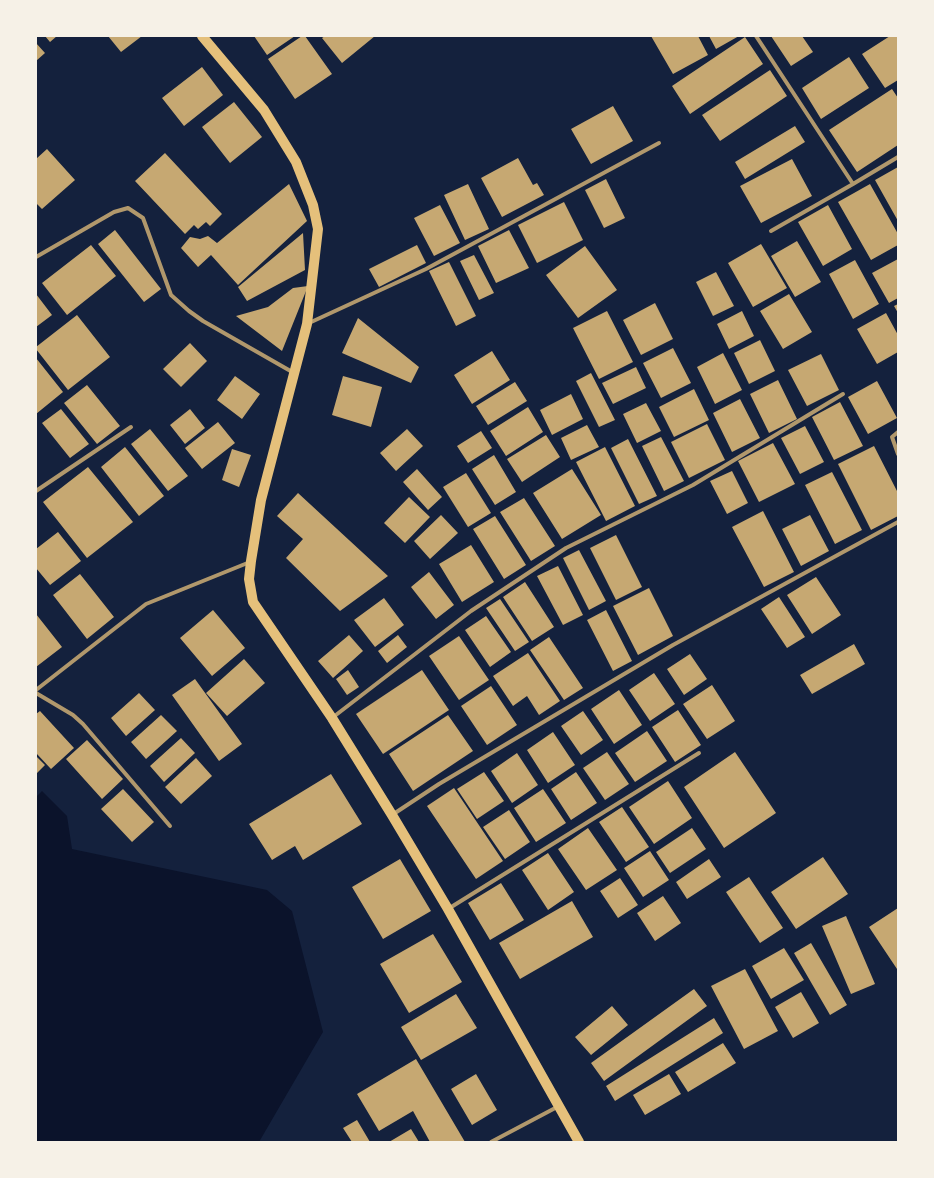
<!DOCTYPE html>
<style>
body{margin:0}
#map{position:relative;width:934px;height:1178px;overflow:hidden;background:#14213d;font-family:"PT Sans",sans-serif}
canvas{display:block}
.frame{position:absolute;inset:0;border:37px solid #f6f1e7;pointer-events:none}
</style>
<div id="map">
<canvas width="934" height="1178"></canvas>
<div class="frame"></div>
</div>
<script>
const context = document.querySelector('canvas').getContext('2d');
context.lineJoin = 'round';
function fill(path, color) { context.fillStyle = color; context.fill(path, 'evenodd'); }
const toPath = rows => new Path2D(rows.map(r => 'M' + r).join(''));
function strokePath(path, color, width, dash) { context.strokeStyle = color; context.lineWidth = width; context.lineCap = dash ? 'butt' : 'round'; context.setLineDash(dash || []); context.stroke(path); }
const water = toPath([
 [42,791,67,816,72,849,267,890,292,911,323,1032,259,1142,36,1142,36,797]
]);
const building = toPath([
 [45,36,57,36,50,42],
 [108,36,142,36,121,52],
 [254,36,295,36,267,55],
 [302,36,305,36,332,74,295,99,268,59],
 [325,36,375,36,342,63,322,38],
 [651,36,698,36,708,55,673,74],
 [709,36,739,36,716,49],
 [771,36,802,36,813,52,791,66],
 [890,36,898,36,898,80,885,88,862,54],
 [745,37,763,64,690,114,672,86],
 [36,43,45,53,36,61],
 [849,57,869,88,821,119,802,88],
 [202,67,223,95,184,126,162,98],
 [770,70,787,96,720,141,702,115],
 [892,89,898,98,898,145,857,172,829,130],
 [234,102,262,137,230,163,202,127],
 [613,106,633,141,591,164,571,129],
 [795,126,805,142,745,179,735,162],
 [47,149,75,180,42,209,36,203,36,159],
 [165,153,222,214,210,226,206,222,198,229,194,225,185,234,135,181],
 [518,158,533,185,537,183,544,195,502,217,481,178],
 [792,159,812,196,761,223,740,186],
 [898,167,898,221,875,180],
 [606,179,625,218,604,228,585,190],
 [289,184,307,221,238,285,211,255,198,267,181,248,190,237,200,239,208,236,217,243],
 [468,184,489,229,465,240,444,195],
 [870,184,898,234,898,245,871,260,838,202],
 [564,202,583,240,537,263,518,225],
 [440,205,460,243,434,256,414,218],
 [828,205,852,249,823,266,798,222],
 [115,230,161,289,144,302,98,244],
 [509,230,529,268,496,283,478,246],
 [303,233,305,270,247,301,238,287],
 [797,241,821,282,795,297,771,256],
 [761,244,787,288,753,307,728,263],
 [91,245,116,276,67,315,42,283],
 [417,245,426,263,379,287,369,269],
 [585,246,617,290,578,318,546,275],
 [474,255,494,293,479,300,460,261],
 [898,259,898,298,889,303,872,273],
 [855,260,879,304,853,319,829,274],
 [449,262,476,316,456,326,429,271],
 [716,272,734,306,713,316,696,282],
 [308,286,282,351,236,316,268,307,293,288],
 [36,294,52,315,36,327],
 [789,294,812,332,783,349,760,311],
 [655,303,673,339,641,355,623,320],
 [898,304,898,313,894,306],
 [607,311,633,362,599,379,573,328],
 [742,311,754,336,729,349,717,324],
 [886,313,898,335,898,352,877,364,857,329],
 [77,315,110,357,68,390,36,349,36,347],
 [358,318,419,367,411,383,342,353],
 [760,340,775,371,749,384,734,353],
 [190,343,207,361,181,387,163,369],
 [673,348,691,383,661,398,643,363],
 [492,351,510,380,472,404,454,375],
 [723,353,742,390,715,404,697,367],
 [821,354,839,390,807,406,788,370],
 [36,358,63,392,36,414],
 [636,367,646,388,613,404,602,383],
 [591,373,615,420,599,427,576,381],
 [235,376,260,394,242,419,217,400],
 [343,376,382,387,371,427,332,415],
 [778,380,797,419,769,433,750,394],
 [877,381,897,418,868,434,848,397],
 [515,382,527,401,488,425,476,406],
 [87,385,120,426,97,444,64,403],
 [694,389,709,420,674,437,659,407],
 [571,394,583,419,552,435,540,410],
 [740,399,760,438,732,452,713,413],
 [840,402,863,446,834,460,812,417],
 [646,403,661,431,637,443,623,414],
 [528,407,543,432,506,456,490,431],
 [61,409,89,444,70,458,42,423],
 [190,409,205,428,185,444,170,425],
 [218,422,235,443,202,469,185,448],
 [707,424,725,460,689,478,671,442],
 [587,425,599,447,571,460,561,438],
 [805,426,824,462,800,474,781,438],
 [150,429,188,476,168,491,131,444],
 [407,429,423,446,396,471,380,453],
 [481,431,492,448,468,463,457,446],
 [546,435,560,457,522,482,507,459],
 [661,437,684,481,664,491,642,446],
 [628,439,657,496,639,504,611,448],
 [773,443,795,484,759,502,738,461],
 [874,446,898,493,898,516,871,530,838,464],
 [125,447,164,496,139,516,101,467],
 [605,447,635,506,606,521,576,462],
 [232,449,251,455,239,487,222,480],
 [494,455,516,492,495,505,472,469],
 [88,467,133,522,87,558,43,502],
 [417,469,442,497,428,510,403,482],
 [572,469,601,515,562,539,533,493],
 [732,471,748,503,727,514,710,481],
 [832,472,862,530,835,544,805,485],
 [466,473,491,513,468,527,443,487],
 [298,493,388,576,340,611,286,558,303,539,277,516],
 [409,497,430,517,405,543,384,523],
 [524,498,555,546,531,561,500,512],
 [763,511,794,572,764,587,732,527],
 [441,515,458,533,430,559,414,541],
 [810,515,829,551,801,566,782,529],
 [495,516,526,565,504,579,473,529],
 [58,532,81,561,50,585,36,568,36,549],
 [616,535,642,587,616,600,590,548],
 [471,545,494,582,462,602,439,564],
 [579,550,606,601,589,610,563,558],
 [558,566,583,615,563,625,537,576],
 [429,572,454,605,436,619,411,587],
 [80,574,114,617,87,639,53,595],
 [816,577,841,615,812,634,787,595],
 [525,582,554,627,532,641,503,597],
 [649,588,673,636,638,655,613,606],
 [779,597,805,637,787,648,761,609],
 [384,598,404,625,375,647,354,620],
 [500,599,529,642,515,651,486,608],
 [213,610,245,648,212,676,180,638],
 [606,610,632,661,613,671,587,620],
 [36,614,62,647,36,667],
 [486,616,511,652,490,667,465,630],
 [349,635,363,651,333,678,318,661],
 [398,635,407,647,387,663,378,651],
 [459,636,489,680,459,700,429,656],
 [549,637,583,688,564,700,530,650],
 [854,644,865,664,812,694,800,675],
 [528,653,560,701,539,715,527,696,513,706,493,676],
 [690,654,707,679,684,695,667,669],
 [244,659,265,683,227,716,206,693],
 [348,670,359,687,347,695,336,679],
 [422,670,449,710,383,754,356,714],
 [654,673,675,704,650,721,629,690],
 [195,679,242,744,219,761,172,695],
 [712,685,735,721,707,739,683,704],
 [491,686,517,725,487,745,461,706],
 [619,690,642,725,614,744,591,709],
 [139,693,155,710,126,736,111,718],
 [678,710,701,745,675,762,652,727],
 [40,711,74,748,51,769,36,753,36,714],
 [583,711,603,740,581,755,561,726],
 [161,715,177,731,146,759,131,742],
 [448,715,473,751,413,791,389,754],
 [647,731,667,761,635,782,615,753],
 [553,732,575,765,548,783,527,750],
 [181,738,195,753,164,782,150,766],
 [87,740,123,779,102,799,66,759],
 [607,752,629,784,605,800,583,768],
 [735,752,776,813,724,848,684,787],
 [517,753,538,785,512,803,491,771],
 [36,756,45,765,36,774],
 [196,758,212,776,181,804,165,787],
 [484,772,504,801,477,819,457,789],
 [576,772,597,803,571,820,551,789],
 [331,774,362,824,303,860,295,846,272,860,249,824],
 [668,781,692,818,654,844,629,807],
 [454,788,503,861,476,879,427,806],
 [123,789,154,822,132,842,101,809],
 [543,789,566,823,536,842,514,808],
 [622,807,649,847,626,862,599,822],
 [509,810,530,842,505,859,483,827],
 [588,828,617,870,586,890,558,849],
 [692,828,706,849,670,873,656,852],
 [650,851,669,880,643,897,624,868],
 [548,853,574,892,548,910,522,870],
 [823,857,848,894,796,929,771,892],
 [400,859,431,911,383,939,352,887],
 [709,859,721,877,687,899,676,882],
 [749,877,783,928,760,943,726,892],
 [620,878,638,905,618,918,600,891],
 [501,883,524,920,490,940,468,903],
 [663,896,681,923,655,941,637,913],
 [572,901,593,937,520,979,499,943],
 [898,908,898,968,897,969,869,927],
 [846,916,875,984,851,994,822,926],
 [433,934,462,982,409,1013,380,964],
 [811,943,847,1005,830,1015,794,953],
 [784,948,804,980,771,999,752,966],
 [745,969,778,1031,744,1049,711,986],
 [694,989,707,1006,604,1081,591,1063],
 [801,992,819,1023,793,1038,775,1007],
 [456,994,477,1028,421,1060,401,1027],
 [612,1006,628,1025,591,1055,575,1037],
 [714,1018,723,1033,615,1101,606,1086],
 [723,1043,736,1063,688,1092,675,1072],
 [416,1059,465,1142,430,1142,413,1111,379,1131,357,1094],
 [476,1074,497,1110,472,1125,451,1089],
 [669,1074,681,1094,645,1115,633,1095],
 [357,1120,370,1142,352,1142,343,1128],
 [411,1129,419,1142,389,1142]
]);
const minor = toPath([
 [756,36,853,184,898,157],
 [771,231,853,184],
 [36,257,114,212,128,208,143,218,171,295,189,311,203,321,294,373],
 [309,323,426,269,659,143],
 [898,432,892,437,898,454],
 [36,491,131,427],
 [36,690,146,604,250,562],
 [36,693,73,715,83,724,170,826],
 [332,718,471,611,566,548,693,485,843,394],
 [392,815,439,784,673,645,898,522],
 [448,909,699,753],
 [491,1142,559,1106]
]);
const primary = toPath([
 [202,36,264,110,296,162,313,205,318,229,307,324,261,500,251,561,249,579,253,602,332,718,392,815,448,909,579,1142]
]);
fill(water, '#0b132b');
fill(building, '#c6a872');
strokePath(minor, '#b1986c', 4);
strokePath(primary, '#e5c07b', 10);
</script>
